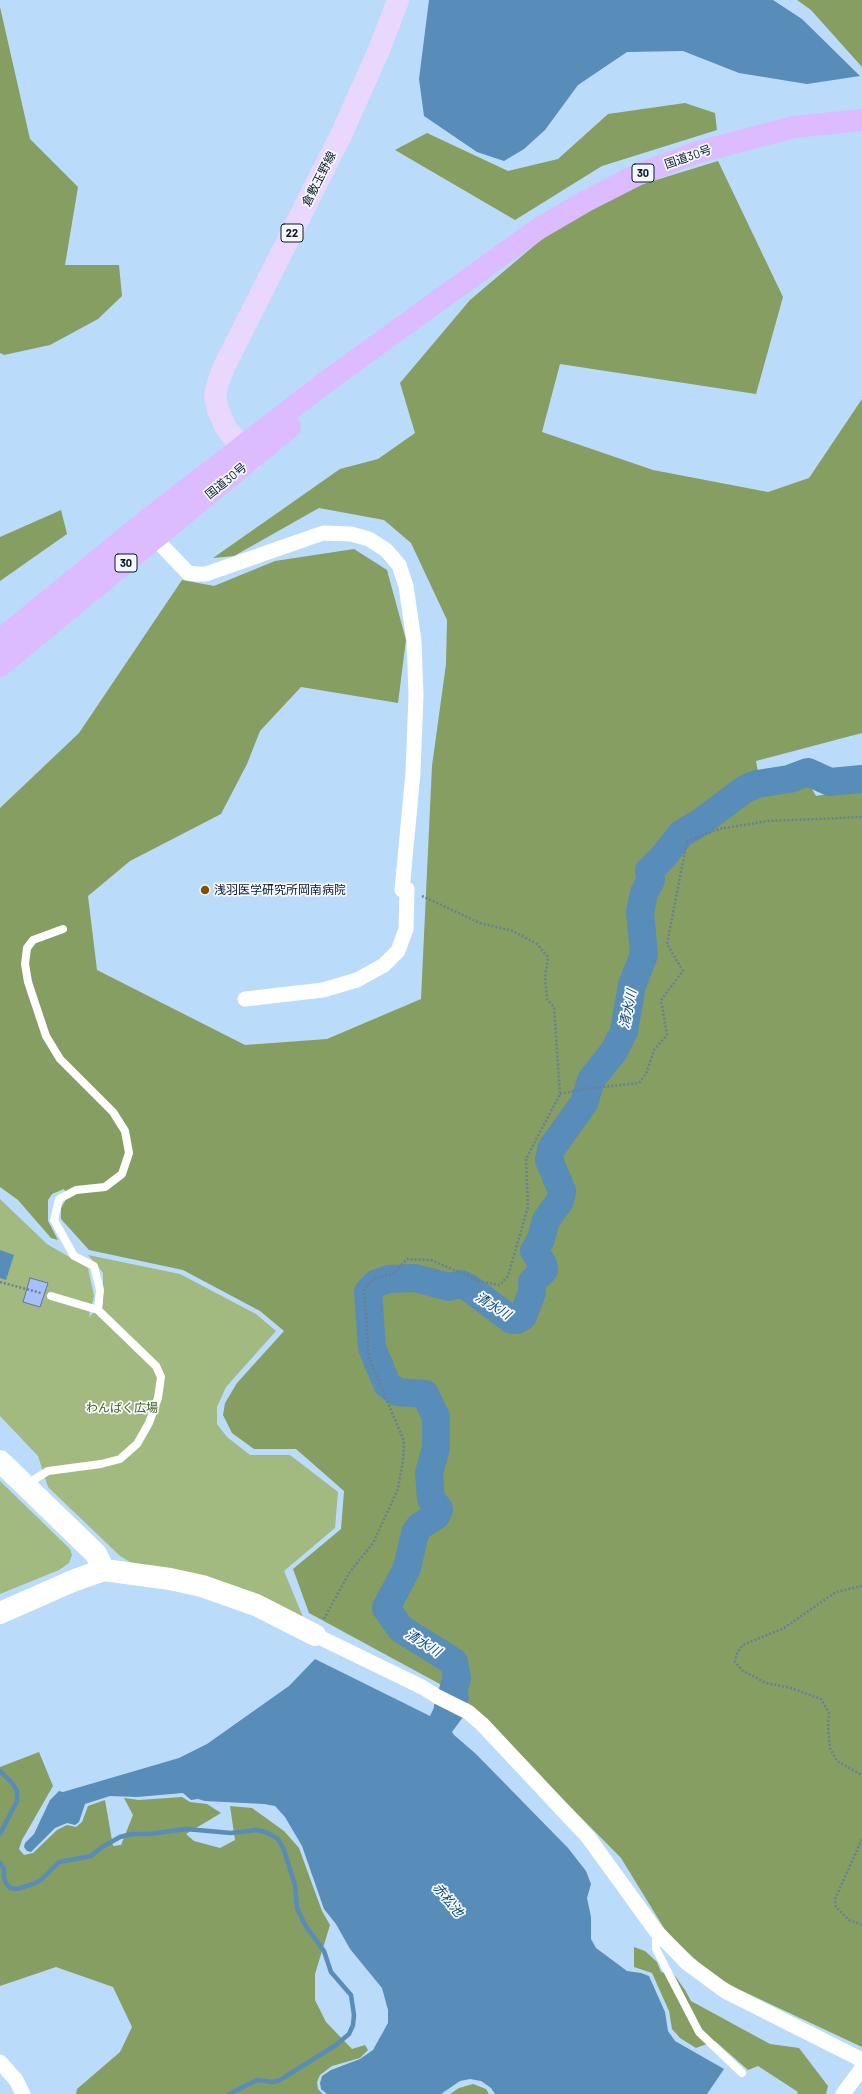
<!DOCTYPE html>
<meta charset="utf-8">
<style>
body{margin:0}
canvas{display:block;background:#badbf9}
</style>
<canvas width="862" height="2094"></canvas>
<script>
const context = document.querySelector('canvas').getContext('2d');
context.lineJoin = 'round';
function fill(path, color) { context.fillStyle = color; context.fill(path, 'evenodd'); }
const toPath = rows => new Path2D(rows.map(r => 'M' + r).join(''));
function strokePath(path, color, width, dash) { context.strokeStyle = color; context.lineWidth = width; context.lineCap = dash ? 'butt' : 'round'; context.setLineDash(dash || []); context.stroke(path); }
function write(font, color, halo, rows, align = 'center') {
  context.font = font + ' Barlow,"Noto Sans JP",sans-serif'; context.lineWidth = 3.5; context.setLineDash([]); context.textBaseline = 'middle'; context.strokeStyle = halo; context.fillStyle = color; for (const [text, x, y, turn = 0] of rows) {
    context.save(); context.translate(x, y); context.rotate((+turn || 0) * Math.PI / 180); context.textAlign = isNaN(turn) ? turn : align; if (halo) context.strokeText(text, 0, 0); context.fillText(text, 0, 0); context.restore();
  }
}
const green = toPath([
 [0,1199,47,1244,88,1268,94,1296,89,1317,103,1304,103,1273,88,1255,180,1274,256,1314,276,1331,226,1387,217,1407,217,1424,227,1437,250,1455,290,1455,338,1492,335,1528,284,1571,303,1617,267,1598,229,1584,170,1570,137,1566,120,1556,48,1487,38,1456,0,1416],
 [0,1481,70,1549,72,1555,69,1563,59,1570,0,1594]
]);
const forest = toPath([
 [797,0,862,0,862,67,811,10],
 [0,7,30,139,78,187,65,265,119,265,122,296,98,319,50,345,4,355,0,353],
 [685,103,715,113,717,130,602,166,515,220,395,150,427,133,508,171,558,159,608,114],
 [718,161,783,297,756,394,560,364,542,432,653,470,768,492,809,478,862,399,862,733,756,761,760,784,781,786,807,780,816,796,862,788,862,2047,736,1988,710,1973,667,1933,621,1858,460,1695,309,1613,293,1569,341,1529,344,1491,296,1449,254,1449,232,1433,223,1415,225,1403,237,1383,284,1331,260,1311,183,1270,89,1250,61,1219,61,1208,68,1196,64,1189,52,1194,48,1200,48,1221,58,1240,51,1238,18,1200,0,1187,0,808,79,733,182,580,214,586,275,561,354,549,387,570,406,640,398,703,301,687,260,731,247,764,221,814,130,861,88,896,97,970,245,1045,327,1039,421,999,432,766,446,664,447,620,411,543,384,520,319,508,234,556,213,558,340,469,378,459,415,433,400,383,470,300,555,228,640,185],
 [61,510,67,534,0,581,0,537],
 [39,1752,53,1786,22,1840,19,1849,24,1855,33,1853,57,1830,67,1825,76,1827,82,1822,88,1806,105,1800,113,1846,121,1845,133,1815,124,1798,139,1800,182,1797,190,1802,207,1804,221,1813,186,1834,194,1841,220,1848,235,1840,230,1806,252,1808,284,1831,299,1848,322,1911,330,1925,315,1974,315,2000,326,2022,352,2049,365,2045,368,2050,360,2058,332,2066,320,2075,317,2082,318,2089,323,2094,76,2094,77,2089,120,2052,132,2027,113,1987,56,1967,0,1986,0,1767],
 [634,1947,645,1951,657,1962,661,1972,675,1976,685,1990,691,2001,770,2044,799,2048,828,2086,826,2094,797,2094,798,2092,758,2066,748,2070,715,2041,696,2048,680,2038,672,2029,669,2011,652,1973,634,1967],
 [473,2084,486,2089,489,2094,450,2094,459,2088]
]);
const water = toPath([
 [429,0,773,0,802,19,860,76,807,84,739,73,683,51,627,52,578,85,545,130,524,149,504,161,477,152,424,116,419,79],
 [0,1250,14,1255,6,1280,0,1278],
 [315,1659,430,1716,451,1672,461,1668,462,1678,467,1685,469,1699,463,1717,452,1732,454,1735,476,1754,568,1848,586,1871,591,1884,587,1898,591,1917,591,1939,596,1948,627,1971,641,1973,649,1976,665,2012,668,2031,675,2041,724,2069,707,2094,495,2094,491,2088,481,2081,470,2079,460,2081,441,2094,327,2094,321,2089,320,2083,322,2076,331,2070,360,2059,373,2050,388,2023,388,2010,382,1988,350,1949,336,1924,324,1909,302,1846,285,1817,275,1806,264,1804,205,1801,198,1799,191,1800,183,1793,137,1797,110,1796,85,1804,79,1822,75,1825,67,1823,55,1828,31,1852,27,1851,24,1847,25,1843,34,1834,50,1800,59,1791,63,1792,179,1758,207,1744,289,1686]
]);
const stream = toPath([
 [0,1771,13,1784,17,1791,17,1801,0,1834],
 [0,1863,4,1869,4,1878,6,1883,10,1888,17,1889,33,1884,41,1880,59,1862,91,1856,102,1847,120,1837,132,1834,149,1834,186,1829,231,1833,257,1830,268,1833,278,1839,284,1850,295,1885,297,1908,305,1925,324,1951,331,1972,351,1995,354,2015,353,2025,349,2034,336,2045,280,2080,273,2082,257,2080,229,2094]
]);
const river = toPath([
 [448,1707,457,1678,454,1662,401,1629,386,1608,407,1568,415,1533,420,1526,436,1516,439,1509,431,1499,429,1473,436,1448,436,1417,425,1394,397,1392,387,1384,372,1348,368,1292,377,1283,389,1279,415,1278,449,1287,461,1284,469,1288,512,1320,517,1320,523,1316,532,1292,532,1282,544,1270,543,1264,534,1251,541,1239,546,1220,560,1201,562,1191,549,1160,551,1149,584,1103,591,1080,614,1051,624,1031,632,985,644,955,640,912,644,893,651,880,649,871,663,857,681,834,701,822,745,789,757,784,789,779,808,772,830,782,862,779]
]);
const building = toPath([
 [30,1278,48,1283,40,1307,23,1302,30,1278]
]);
const path = toPath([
 [560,1094,584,1089,639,1083,646,1074,654,1050,667,1035,661,1000,683,971,667,944,687,841,719,829,768,821,862,817],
 [0,1282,41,1293],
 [862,1586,836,1592,784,1628,743,1645,737,1653,735,1662,743,1671,766,1683,791,1688,821,1699,829,1713,828,1726,830,1748,837,1761,862,1775],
 [324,1619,349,1573,373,1543,398,1489,403,1460,404,1441,369,1358,364,1290,373,1279,393,1274,407,1259,431,1260,482,1282,500,1285,508,1276,528,1207,526,1159,560,1094,554,1007,547,999,545,978,548,957,537,944,513,931,480,923,422,896],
 [862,1839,835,1899,836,1907,849,1920,862,1925]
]);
const lane = toPath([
 [51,1296,98,1310],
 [25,1485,48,1471,101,1464,120,1459,137,1444,149,1423,158,1398,161,1377,156,1366,98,1310,100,1290,94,1266,74,1256,54,1220,59,1199,76,1190,105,1187,122,1174,129,1153,125,1131,113,1112,60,1059,46,1036,28,982,25,964,27,948,33,940,63,929],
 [656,1932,656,1949,699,2032,742,2073]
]);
const street = toPath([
 [149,532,188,573,196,574,206,574,323,533,351,534,369,539,386,550,399,565,406,586,414,641,416,695,413,773,402,890,407,889,406,929,398,951,384,965,357,980,323,990,245,999],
 [315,1635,422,1687,438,1697,468,1712,482,1724,588,1837,656,1931,687,1963,725,1991,862,2060],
 [0,2062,16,2080,23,2094],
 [843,2094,862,2068]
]);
const secondary = toPath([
 [0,1461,96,1554,104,1570],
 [0,1613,75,1580,104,1570,170,1579,202,1586,256,1605,315,1635]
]);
const primary = toPath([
 [252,460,226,428,218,410,215,396,218,383,223,369,342,133,379,50,398,0]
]);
const highway = toPath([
 [0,640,142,524,327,381,538,229,586,201,639,174,695,153,794,127,862,120],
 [0,666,290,427]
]);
const markers = [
 [205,890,5,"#864f00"]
];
const shields = [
 [643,173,22],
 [292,233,22],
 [126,563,22]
];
const shieldNames = [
 ["30",643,173],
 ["22",292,233],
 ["30",126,563]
];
const streetNames = [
 ["国道30号",688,157,-19],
 ["倉敷玉野線",319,179,-63],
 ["国道30号",226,481,-39]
];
const poiNames = [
 ["浅羽医学研究所岡南病院",214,890]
];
const parkNames = [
 ["わんぱく広場",122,1408]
];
const waterNames = [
 ["清水川",628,1009,-78],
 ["清水川",493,1306,32],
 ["清水川",423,1643,32],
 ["赤松池",448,1900,50]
];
fill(green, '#a2ba80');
fill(forest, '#869e61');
fill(water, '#588cb9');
strokePath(stream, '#588cb9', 4.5);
strokePath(river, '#588cb9', 28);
fill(building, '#a7c0fb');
strokePath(building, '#62749e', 1);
strokePath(path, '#678096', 2.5, [2, 2]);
strokePath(lane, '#fff', 8);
strokePath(street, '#fff', 15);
strokePath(secondary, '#fff', 22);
strokePath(primary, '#ead7fe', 22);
strokePath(highway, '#dcbcfe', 22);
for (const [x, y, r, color] of markers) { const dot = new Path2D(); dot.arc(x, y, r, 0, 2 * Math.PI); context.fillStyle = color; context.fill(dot); strokePath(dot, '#f4f8fc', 1.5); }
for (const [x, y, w] of shields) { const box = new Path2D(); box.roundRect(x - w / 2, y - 9, w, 18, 3); context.fillStyle = '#f4f8fc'; context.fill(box); strokePath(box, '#0a1a28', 1); }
write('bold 11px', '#0a1a28', null, shieldNames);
write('12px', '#0a1a28', '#f4f8fc', streetNames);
write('12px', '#0a1a28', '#f4f8fc', poiNames, 'left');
write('12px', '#485f1e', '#f4f8fc', parkNames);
write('italic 13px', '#0f4b78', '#f4f8fc', waterNames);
</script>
